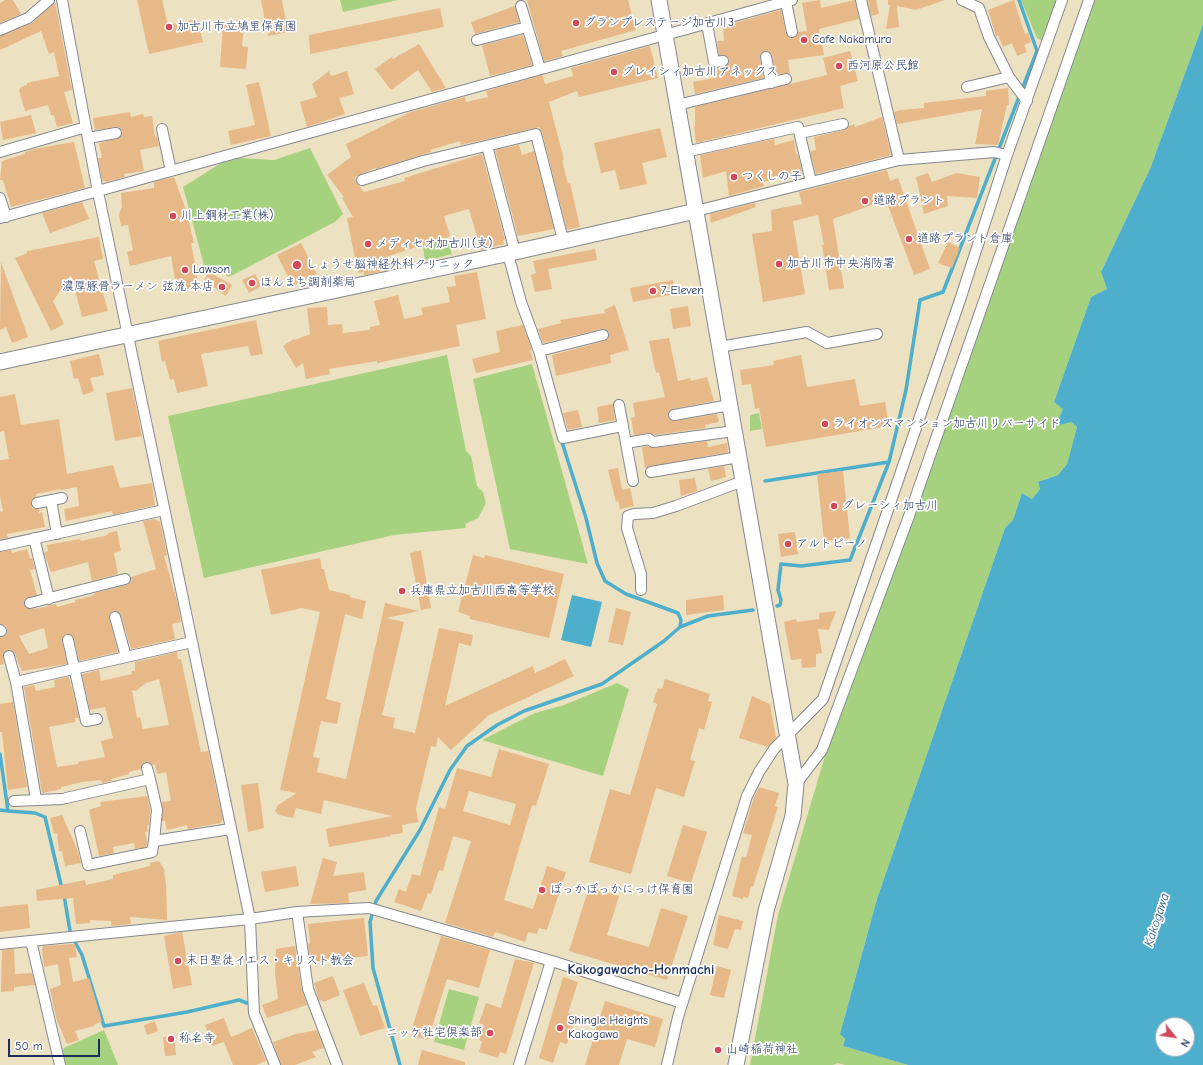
<!DOCTYPE html>
<meta charset="utf-8">
<style>
body{margin:0}
#map{position:relative;width:1203px;height:1065px;overflow:hidden;background:#ece1c1;font-family:"Comic Neue",sans-serif}
canvas{display:block}
.north{position:absolute;left:1155px;top:1017px;width:40px;height:40px;box-sizing:border-box;background:#fff;border:1px solid #a4acbf;border-radius:50%;rotate:120deg;font-size:11px;font-weight:700;line-height:16px;text-align:center;color:#1b2f5e}
.north::after{content:'';display:block;margin:auto;width:14px;height:18px;background:#d1495b;clip-path:polygon(50% 0,100% 100%,50% 72%,0 100%)}
.scale{position:absolute;left:8px;top:1039px;width:92px;height:18px;box-sizing:border-box;border:2px solid #1b2f5e;border-top:0;padding-left:5px;font-size:12px;line-height:14px;white-space:nowrap;color:#1b2f5e;-webkit-text-stroke:3px #fff;paint-order:stroke}
</style>
<div id="map">
<canvas width="1203" height="1065"></canvas>
<div class="north">N</div>
<div class="scale">50 m</div>
</div>
<script>
const context = document.querySelector('canvas').getContext('2d');
context.lineJoin = 'round';
function fill(path, color) { context.fillStyle = color; context.fill(path, 'evenodd'); }
const toPath = rows => new Path2D(rows.map(r => 'M' + r).join(''));
function strokePath(path, color, width, dash) { context.strokeStyle = color; context.lineWidth = width; context.lineCap = dash ? 'butt' : 'round'; context.setLineDash(dash || []); context.stroke(path); }
function write(font, color, halo, rows, align = 'center') {
  context.font = font + ' "Comic Neue","Klee One",sans-serif'; context.lineWidth = 3.5; context.setLineDash([]); context.textBaseline = 'middle'; context.strokeStyle = halo; context.fillStyle = color; for (const [text, x, y, turn = 0] of rows) {
    context.save(); context.translate(x, y); context.rotate((+turn || 0) * Math.PI / 180); context.textAlign = isNaN(turn) ? turn : align; if (halo) context.strokeText(text, 0, 0); context.fillText(text, 0, 0); context.restore();
  }
}
const green = toPath([
 [340,0,398,0,343,12],
 [1021,0,1058,0,1043,41,1037,38],
 [1093,0,1203,0,1203,24,1150,169,1101,272,1107,289,1091,297,1054,402,1063,408,1071,422,1077,427,1067,464,1058,475,1038,482,1040,489,1032,499,1022,493,1013,520,1005,528,877,899,840,1034,845,1039,843,1046,908,1065,845,1065,838,1063,833,1065,750,1065,778,915,827,749],
 [310,148,343,214,335,222,229,277,216,269,204,265,183,187,221,163,240,158,274,160],
 [446,233,452,254,425,261,422,240],
 [447,355,466,451,471,456,477,486,483,492,486,503,478,518,465,524,466,528,394,535,204,578,168,416],
 [532,364,588,564,510,549,473,379],
 [759,413,762,429,750,431,750,415],
 [617,683,629,689,603,776,482,740,535,713,564,705],
 [449,989,479,997,464,1050,434,1042],
 [104,1030,118,1065,65,1065,61,1052,64,1048]
]);
const water = toPath([
 [1203,24,1203,1065,908,1065,843,1046,845,1039,840,1034,877,899,1005,528,1013,520,1022,493,1032,499,1040,489,1038,482,1058,475,1067,464,1077,427,1071,422,1056,426,1063,409,1054,402,1091,297,1107,289,1101,272,1150,169],
 [1163,1025,1187,1025,1187,1049,1163,1049],
 [572,595,602,602,591,647,561,640]
]);
const stream = toPath([
 [561,439,586,518,597,563,605,581,626,594,678,613,681,620,680,627],
 [765,481,889,462,906,390,920,300,943,292,1037,51,1019,0],
 [777,606,780,605,781,600,778,590,781,564,801,566,850,560,889,462],
 [0,754,8,811,35,813,45,817,62,889],
 [0,810,8,811],
 [64,895,70,931],
 [75,942,82,955,104,1026,187,1012,239,1000,247,1003],
 [400,1065,373,968,370,922,376,901,420,830,450,770,467,746,497,725,524,711,602,684,664,641,680,627,708,616,753,610]
]);
const building = toPath([
 [5,0,13,0,21,14,0,23,0,3],
 [137,0,162,0,168,25,197,19,203,42,149,54],
 [261,0,282,0,288,32,268,36],
 [527,0,628,0,636,30,561,51,563,56,544,61],
 [820,0,821,8,855,0,859,19,819,29,824,55,788,60,790,74,785,73,776,75,772,55,768,51,764,51,760,55,760,58,763,78,695,94,693,82,714,78,711,67,724,67,729,63,728,57,719,55,717,41,724,41,723,26,781,10,786,34,790,38,794,38,798,32,807,31,802,3],
 [868,0,876,0,879,14,871,16],
 [888,0,945,0,916,10,897,6,899,27,886,29,890,5,888,5],
 [1014,0,1025,34,1028,33,1031,42,1024,45,1027,52,1017,56,1012,43,1003,47,998,35,996,36,988,10],
 [55,2,72,90,64,92,73,123,57,127,54,115,51,115,48,105,25,111,19,90,21,87,27,85,27,83,59,76,54,52,49,54,41,31,0,50,0,36,32,23],
 [515,6,519,22,475,34,471,22],
 [440,8,444,27,310,54,309,35],
 [223,25,244,26,242,46,248,47,246,69,220,67],
 [523,35,532,65,490,76,482,45],
 [419,44,446,88,432,92,418,70,391,90,375,69,392,57,393,59],
 [650,46,658,78,579,97,577,91,549,102,564,160,562,160,568,184,570,183,580,227,567,230,542,132,539,127,461,145,460,141,430,150,431,152,428,153,376,169,375,168,355,177,356,182,364,192,405,181,404,178,482,154,505,240,503,240,504,244,481,250,469,209,444,216,450,236,386,257,389,270,364,275,364,272,358,273,347,218,353,217,342,198,344,197,327,175,351,157,346,144,407,114,407,113,465,97,466,102,488,97,486,91,542,75,545,84,573,76,571,68],
 [850,51,858,81,840,86,844,108,696,143,694,126,695,126,695,107,827,75,823,58],
 [329,71,331,76,347,71,354,94,339,98,345,114,307,127,300,102,317,97,312,84],
 [259,82,271,136,231,145,228,131,255,125,246,85],
 [1008,88,1009,105,1007,105,998,145,975,144,982,109,897,124,894,112,901,110,924,108,924,103,986,96,986,91],
 [130,112,131,117,143,114,144,117,152,116,155,137,157,136,159,146,140,150,144,171,124,174,125,177,106,182,102,180,98,158,102,158,99,143,120,138,122,131,119,127,115,127,95,130,93,118],
 [31,115,36,133,3,140,0,122],
 [882,117,891,155,816,174,810,151,816,150,814,137,844,130,849,126,854,124,855,127],
 [660,128,667,157,642,163,647,184,620,190,615,170,601,173,594,143],
 [774,139,775,145,794,140,796,154,798,154,803,177,787,179,787,177,762,182,764,186,729,196,726,171,703,178,700,155],
 [74,142,85,188,11,207,3,180,0,180,2,161,25,154,25,152,34,149],
 [519,145,522,155,534,151,554,229,518,236,495,150],
 [887,170,890,181,898,178,930,269,914,275,886,200,833,219,844,288,829,290,822,245,824,245,818,215,793,221,805,294,763,302,752,234,772,231,771,210,802,204,799,192],
 [928,173,932,182,957,173,980,177,977,198,947,196,948,206,924,214,916,177],
 [174,177,186,210,194,243,191,243,199,287,177,291,171,256,130,266,127,252,133,250,128,225,121,226,119,214,122,207,121,193,154,188,154,182],
 [82,202,89,219,50,233,42,213],
 [755,203,756,207,711,223,710,214],
 [99,237,103,259,94,261,108,311,82,317,71,275,53,301,64,324,51,331,15,258,27,253,27,251],
 [948,242,960,248,952,268,938,263],
 [301,243,317,274,293,286,277,255],
 [595,249,597,260,548,269,552,289,535,292,531,275,536,273,533,261],
 [1,262,28,337,12,343,6,327,0,330],
 [209,272,232,285,226,296,211,285,200,287],
 [477,272,486,319,456,325,460,346,377,363,377,361,329,369,330,374,306,379,303,363,296,368,283,346,294,339,295,340,310,334,307,308,327,307,328,325,342,324,343,333,370,330,370,327,380,325,374,301,398,295,404,319,423,315,421,308,450,302,447,287,456,286,454,276],
 [255,274,261,286,249,293,242,280],
 [673,280,675,294,633,302,630,288],
 [615,305,629,350,610,355,611,363,556,376,552,355,605,341,609,337,609,333,605,329,601,329,543,343,538,329,561,323,560,320,605,313,604,310],
 [688,306,691,326,673,329,670,309],
 [256,320,263,354,251,356,248,346,201,354,208,386,177,393,174,379,170,380,165,361,162,362,158,341],
 [523,325,532,350,530,350,533,360,476,373,472,359,500,352,496,331],
 [669,338,678,381,690,378,691,381,707,377,714,401,672,409,668,413,669,419,675,421,717,414,719,422,705,425,706,428,655,435,648,433,634,435,631,418,635,417,633,403,665,397,659,372,656,373,649,341],
 [99,354,104,375,90,378,94,391,83,395,78,378,74,379,70,361],
 [801,355,807,387,855,379,860,406,885,402,889,426,766,447,759,408,755,409,751,384,742,385,740,370,774,365,773,361],
 [132,388,142,436,115,441,106,393],
 [15,394,21,425,59,419,67,474,113,465,120,488,152,483,155,505,113,515,112,511,66,521,64,509,79,506,77,487,61,490,61,489,36,494,36,497,31,501,32,508,39,509,39,513,42,512,45,527,7,534,8,538,0,539,0,512,3,511,0,496,0,460,9,459,4,431,0,432,0,397],
 [613,404,615,420,599,423,597,407],
 [578,410,582,427,568,430,563,413],
 [707,441,708,447,727,443,728,452,645,468,642,447,647,446,654,448],
 [724,466,726,477,711,481,708,469],
 [618,468,622,490,630,488,634,506,620,509,618,501,616,502,608,470],
 [843,471,850,538,824,541,817,474],
 [695,478,697,491,681,496,679,480],
 [154,519,160,522,167,555,164,556,177,601,181,622,172,624,175,639,131,649,121,615,117,611,114,611,110,613,109,618,118,652,79,661,74,638,72,635,67,634,63,636,62,641,67,664,22,671,14,652,8,650,3,655,4,664,0,665,0,637,5,636,7,632,6,626,0,624,0,552,11,550,12,553,27,549,30,559,32,558,35,569,30,570,37,595,25,599,24,604,26,608,29,609,40,608,56,604,57,607,75,602,75,600,92,596,95,593,127,585,131,581,131,577,156,569,143,521],
 [44,628,48,648,29,654,19,636],
 [117,531,121,551,114,553,118,574,92,581,88,562,51,572,44,553,48,551,47,545,80,539,81,541,108,535,108,533],
 [795,532,798,554,781,557,778,534],
 [421,550,431,608,421,610,410,553],
 [473,555,484,558,485,555,564,574,549,638,470,619,470,616,458,612],
 [320,558,322,569,324,569,329,590,350,595,349,597,366,601,362,619,345,614,326,699,341,703,337,724,321,721,313,757,320,758,317,772,346,779,385,603,419,611,386,618,404,622,382,715,395,718,393,728,415,733,439,628,473,635,471,646,459,643,445,706,533,666,535,673,565,659,574,676,489,715,451,750,438,737,436,747,431,746,416,808,418,822,402,825,403,833,390,835,391,836,329,847,326,829,392,816,324,800,321,814,296,808,293,818,279,815,275,811,278,805,297,793,280,790,320,612,302,608,271,615,261,570],
 [723,595,724,610,686,615,686,600],
 [616,608,631,612,623,645,608,642],
 [836,611,829,630,818,629,822,653,816,654,816,667,802,668,801,659,791,660,784,622,796,619,797,622,819,619,819,613],
 [177,652,178,659,181,659,201,752,208,751,223,820,220,823,188,829,187,825,167,830,165,821,162,821,162,802,171,801,166,772,157,774,155,764,153,765,148,762,143,763,141,769,129,772,129,774,111,779,111,781,102,783,101,780,82,782,61,787,61,789,42,793,24,687,34,685,36,691,55,687,54,680,69,677,79,718,75,718,75,722,49,727,57,767,78,764,78,762,105,757,101,741,113,738,105,707,90,710,82,674,99,670,101,681,132,674,131,671,135,671,135,662],
 [159,679,169,725,143,729,140,717,137,718,132,690,136,691,146,683],
 [665,679,710,694,708,701,712,702,704,730,699,728,690,760,695,761,684,797,656,788,631,874,589,862,610,789,630,795,657,704,653,702,658,688,662,689],
 [752,696,770,704,776,738,768,747,739,738],
 [13,702,27,787,8,790,2,732,0,732,0,704],
 [499,749,549,764,536,806,533,805,531,808,504,900,533,909,547,866,566,872,547,930,539,928,537,934,528,932,525,942,495,932,493,937,445,923,471,841,453,836,443,871,439,870,431,894,428,893,421,911,394,902,399,889,406,892,412,874,420,876,439,807,445,809,457,768,491,777],
 [469,791,516,804,510,825,463,811],
 [258,783,264,828,248,832,241,785],
 [759,787,779,793,775,806,778,807,753,887,751,886,748,898,743,897,743,899,732,896,742,856,746,858,752,835,743,833,754,797],
 [147,796,150,810,149,825,147,825,148,831,145,832,147,841,146,847,135,849,134,843,113,847,114,853,99,856,89,810,101,806,100,802],
 [62,815,77,849,81,863,65,866,62,851,59,851,57,833,54,834,50,818],
 [683,825,707,832,691,883,667,876],
 [323,858,337,862,333,876,364,872,366,890,348,893,349,903,310,904],
 [159,861,165,871,164,872,166,884,167,920,130,917,131,924,111,926,111,921,90,920,90,923,76,924,73,898,37,901,36,890,85,880,86,885,113,879,113,875,150,866,150,863],
 [296,866,299,886,265,892,261,872],
 [589,887,619,896,607,935,649,947,661,908,688,916,667,980,569,951],
 [28,904,30,928,0,932,0,907],
 [719,915,743,921,741,930,735,929,728,949,713,945],
 [364,918,368,956,311,962,308,944,310,943,308,924],
 [182,932,192,985,173,989,164,936],
 [441,936,490,950,479,988,447,979,428,1040,410,1035],
 [75,944,77,957,69,958,73,982,89,978,102,1021,94,1025,94,1026,75,1031,79,1040,67,1044,57,1021,50,989,61,985,58,964,44,967,42,950,43,946],
 [295,946,302,990,307,1005,267,1018,262,1005,278,999,275,974,276,949],
 [14,949,15,974,32,973,35,985,14,987,14,991,1,992,2,950],
 [515,959,534,963,506,1054,500,1052,498,1058,479,1052,482,1042,479,1040,484,1025,479,1023,486,1003,501,1008],
 [717,966,731,970,724,998,710,995],
 [333,976,340,995,323,1002,322,1000,319,1001,314,983],
 [563,977,578,982,568,1013,576,1015,567,1044,560,1042,553,1063,539,1058],
 [364,983,373,1006,377,1005,385,1028,360,1036,343,990],
 [605,1001,663,1019,655,1047,627,1039,619,1065,585,1065],
 [224,1018,231,1037,252,1028,266,1061,256,1065,233,1065,224,1042,212,1046,205,1025],
 [155,1021,158,1031,147,1035,144,1025],
 [317,1030,324,1048,312,1052,316,1057,295,1065,281,1065,273,1042,296,1034],
 [174,1036,176,1055,165,1056,163,1037],
 [422,1050,465,1062,465,1065,418,1065]
]);
const street = toPath([
 [62,0,98,192,250,919,254,1013,275,1065],
 [861,0,899,160],
 [962,0,979,8,989,37,1009,77,1027,101],
 [786,2,792,32],
 [521,6,540,69],
 [707,24,714,62,723,61],
 [0,30,28,18,49,0],
 [477,40,527,27],
 [766,57,771,83],
 [967,87,1009,77],
 [677,105,786,79],
 [162,129,171,171],
 [800,133,843,124],
 [88,138,116,133],
 [487,146,515,252],
 [0,152,86,127],
 [685,152,798,127,811,182],
 [362,180,423,161,536,134,563,240],
 [0,198,6,217],
 [696,211,899,160,994,152,1007,155],
 [0,218,792,0],
 [508,254,521,302,539,351,563,438,622,426],
 [719,347,807,332,827,343,877,334],
 [539,351,603,335],
 [619,405,633,481],
 [674,415,730,405],
 [626,443,649,439,653,442,734,431],
 [651,472,739,457],
 [51,500,57,534],
 [37,503,62,498],
 [34,538,49,599],
 [0,546,164,510],
 [641,590,641,574,627,528,628,516,634,514,653,513,676,506,743,481],
 [30,603,125,579],
 [115,617,126,657],
 [0,630,1,631],
 [68,640,86,721,97,719],
 [9,656,16,682],
 [147,768,150,779],
 [796,784,822,750,909,516,1089,0],
 [66,798,150,779,157,810,154,841],
 [36,799,16,682,192,642],
 [14,801,62,799],
 [80,831,88,865,152,852,154,841,230,829],
 [297,912,308,989,337,1065],
 [31,941,60,1065],
 [0,944,250,919,297,912,369,908,555,962,682,1003],
 [519,1065,551,961],
 [667,1065,678,1017,747,796,759,772,774,749,823,699,961,297,1007,155,1062,0]
]);
const secondary = toPath([
 [659,0,796,784,793,816,766,911,736,1065],
 [0,362,515,252,696,211]
]);
const markers = [
 [576,23,4,"#d1495b"],
 [169,27,4,"#d1495b"],
 [804,40,4,"#d1495b"],
 [839,66,4,"#d1495b"],
 [614,72,4,"#d1495b"],
 [734,177,4,"#d1495b"],
 [865,201,4,"#d1495b"],
 [173,216,4,"#d1495b"],
 [909,239,4,"#d1495b"],
 [368,244,4,"#d1495b"],
 [779,264,4,"#d1495b"],
 [297,265,5,"#d1495b"],
 [185,270,4,"#d1495b"],
 [252,283,4,"#d1495b"],
 [222,287,4,"#d1495b"],
 [653,291,4,"#d1495b"],
 [825,424,4,"#d1495b"],
 [834,506,4,"#d1495b"],
 [788,544,4,"#d1495b"],
 [402,591,4,"#d1495b"],
 [542,890,4,"#d1495b"],
 [178,961,4,"#d1495b"],
 [560,1028,4,"#d1495b"],
 [490,1033,4,"#d1495b"],
 [171,1039,4,"#d1495b"],
 [718,1050,4,"#d1495b"]
];
const poiNames = [
 ["グランプレステージ加古川3",584,23],
 ["加古川市立鳩里保育園",177,27],
 ["Cafe Nakamura",812,40],
 ["西河原公民館",847,66],
 ["グレイシィ加古川アネックス",622,72],
 ["つくしの子",742,177],
 ["道路プラント",873,201],
 ["川上鋼材工業(株)",181,216],
 ["道路プラント倉庫",917,239],
 ["メディセオ加古川(支)",376,244],
 ["加古川市中央消防署",787,264],
 ["しょうせ脳神経外科クリニック",306,265],
 ["Lawson",193,270],
 ["ほんまち調剤薬局",260,283],
 ["濃厚豚骨ラーメン 弦流 本店",214,287,"right"],
 ["7-Eleven",661,291],
 ["ライオンズマンション加古川リバーサイド",833,424],
 ["グレーシィ加古川",842,506],
 ["アルトピーノ",796,544],
 ["兵庫県立加古川西高等学校",410,591],
 ["ぽっかぽっかにっけ保育園",550,890],
 ["末日聖徒イエス・キリスト教会",186,961],
 ["Shingle Heights",568,1021],
 ["Kakogawa",568,1035],
 ["ニッケ社宅倶楽部",482,1033,"right"],
 ["称名寺",179,1039],
 ["山崎稲荷神社",726,1050]
];
const waterNames = [
 ["Kakogawa",1157,920,-72]
];
const quarterNames = [
 ["Kakogawacho-Honmachi",641,970]
];
fill(green, '#a6d27f');
fill(water, '#4eafcd');
strokePath(stream, '#4eafcd', 3.5);
fill(building, '#e7b988');
strokePath(street, '#848890', 12);
strokePath(secondary, '#848890', 17);
strokePath(street, '#fff', 10);
strokePath(secondary, '#fff', 15);
for (const [x, y, r, color] of markers) { const dot = new Path2D(); dot.arc(x, y, r, 0, 2 * Math.PI); context.fillStyle = color; context.fill(dot); strokePath(dot, '#fff', 1.5); }
write('12px', '#1b2f5e', '#fff', poiNames, 'left');
write('italic 13px', '#2d5c85', '#fff', waterNames);
write('bold 14px', '#1b2f5e', '#fff', quarterNames);
</script>
